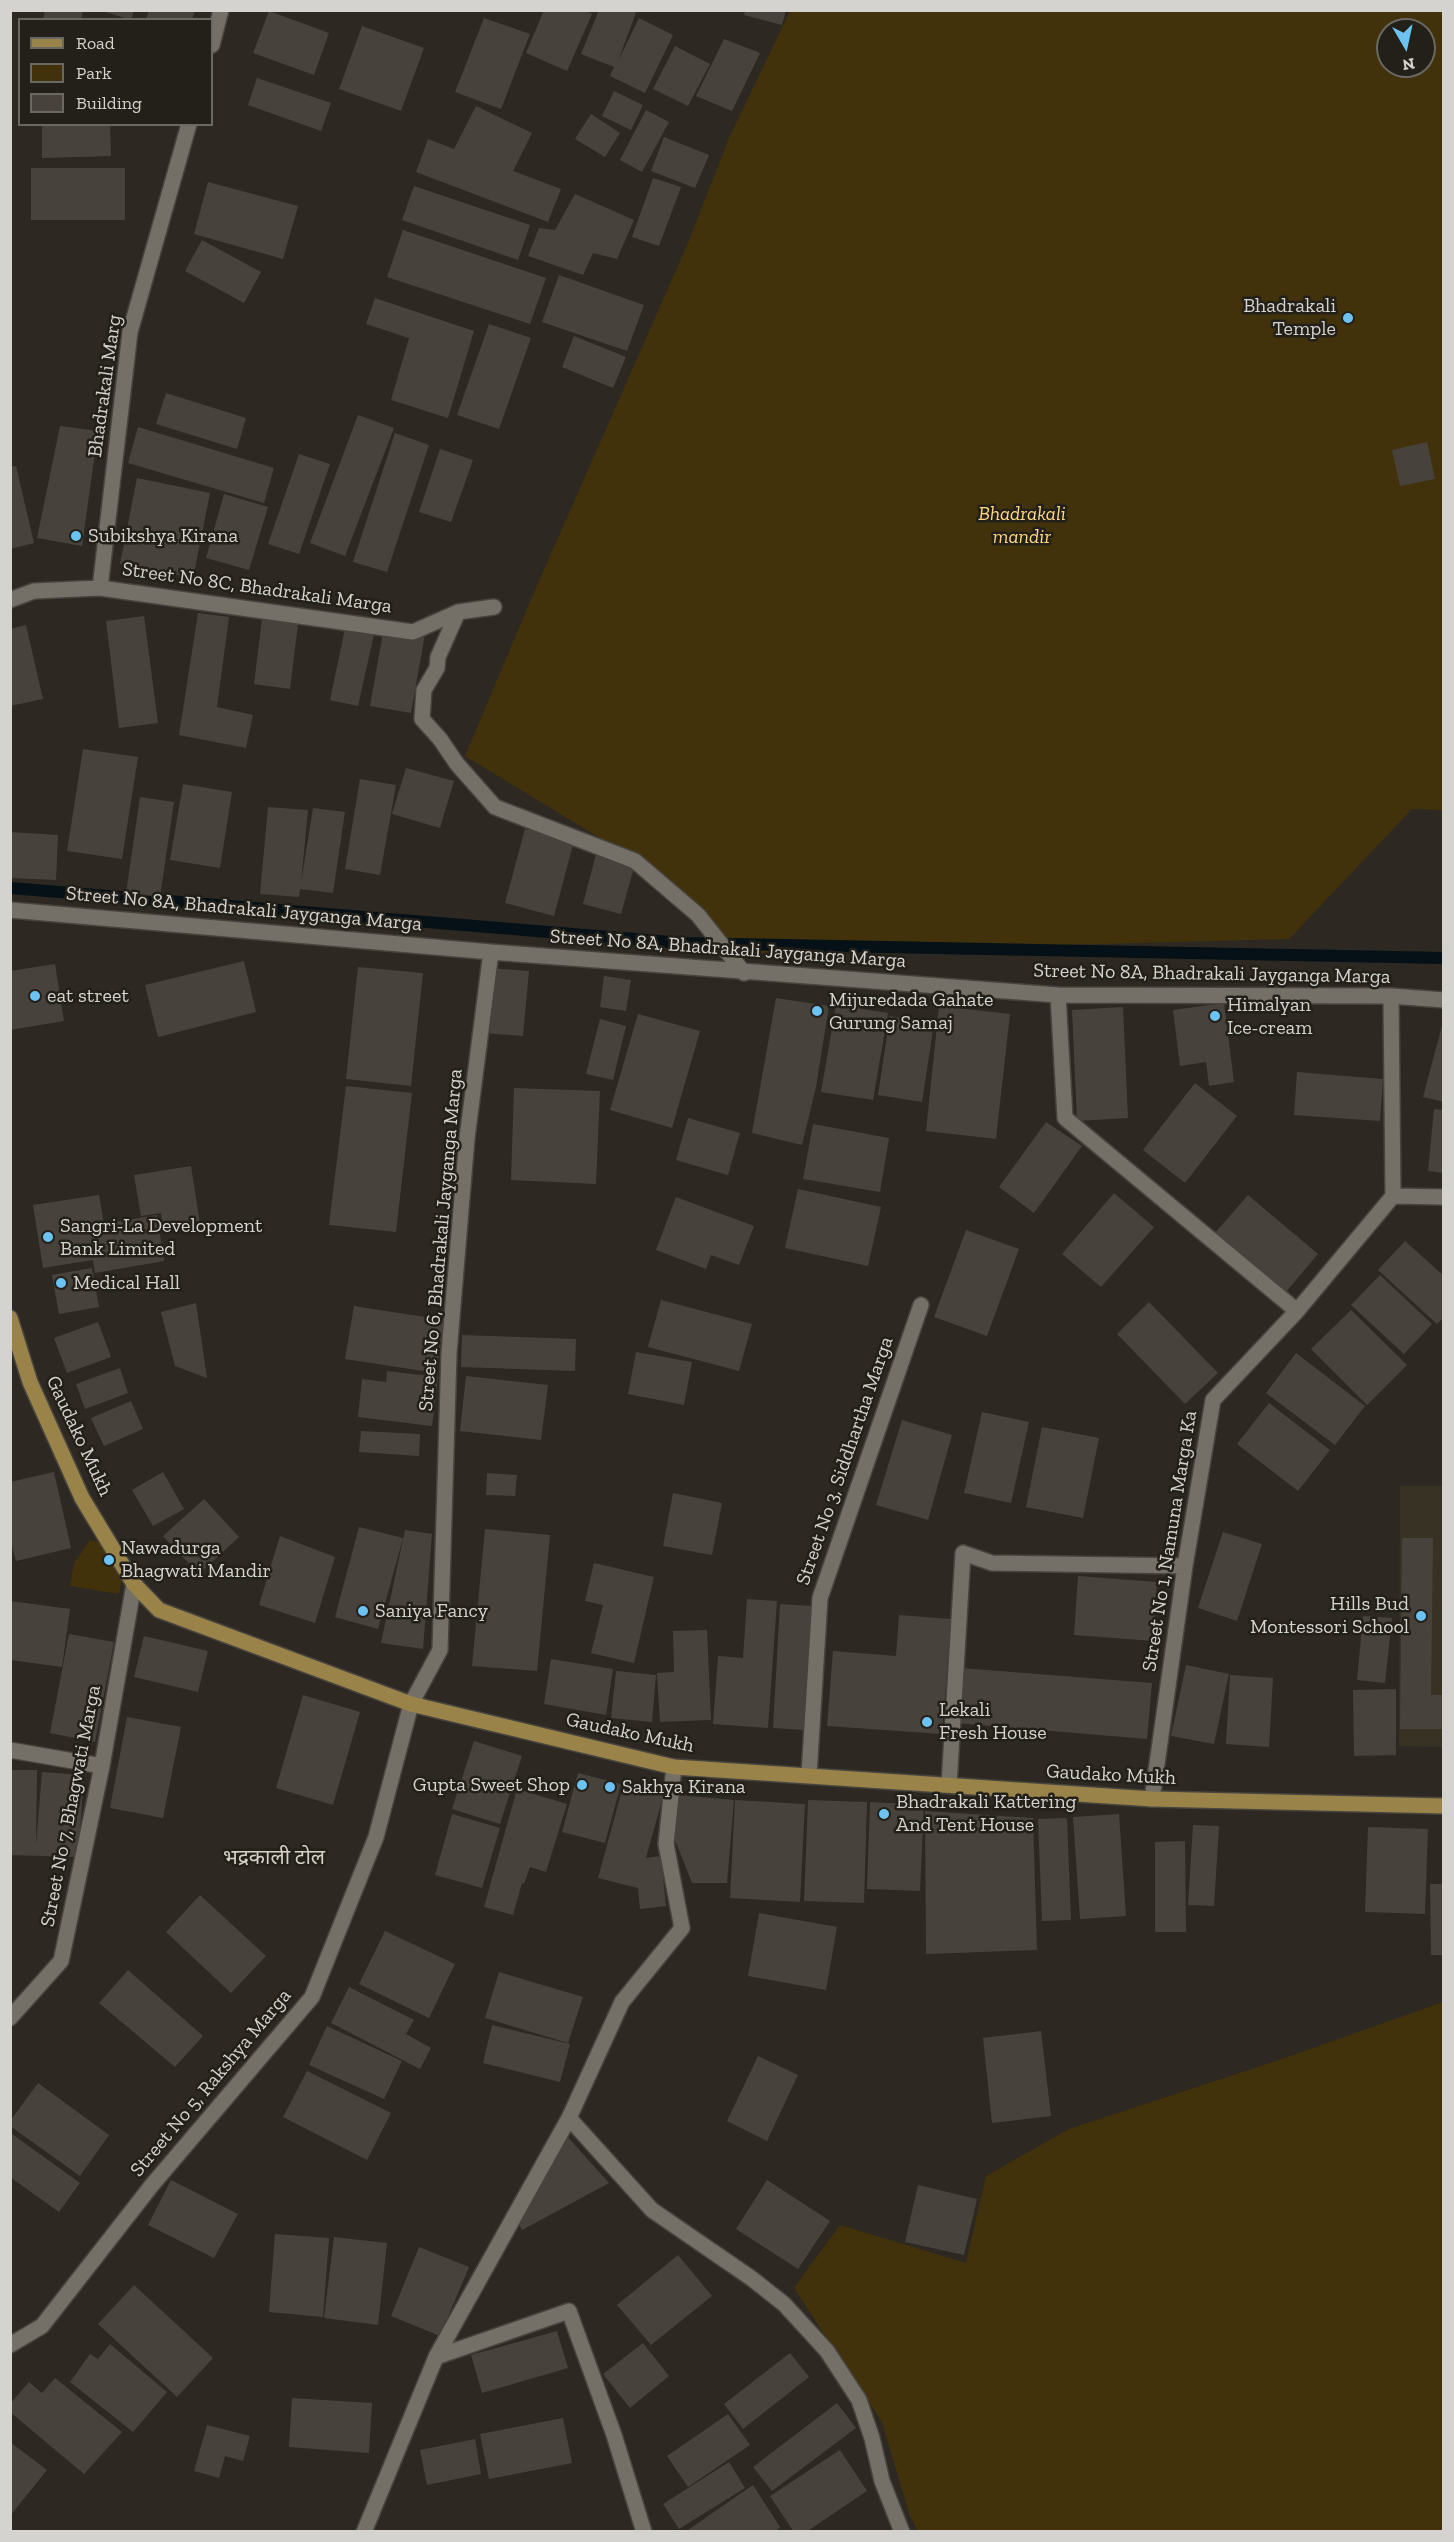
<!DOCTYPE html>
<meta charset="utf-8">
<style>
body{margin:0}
#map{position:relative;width:1454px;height:2542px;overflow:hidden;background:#2d2922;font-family:"Zilla Slab",serif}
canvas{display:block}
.frame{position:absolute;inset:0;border:12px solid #d5d3cf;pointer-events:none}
.legend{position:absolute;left:18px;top:18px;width:195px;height:108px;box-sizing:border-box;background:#232019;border:2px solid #6a6862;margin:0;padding:8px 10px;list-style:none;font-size:18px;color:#d5d3cf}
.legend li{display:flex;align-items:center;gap:12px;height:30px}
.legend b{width:30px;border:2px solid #6a6862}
.north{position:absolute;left:1376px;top:18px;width:60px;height:60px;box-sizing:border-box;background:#232019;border:2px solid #6a6862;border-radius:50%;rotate:171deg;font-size:16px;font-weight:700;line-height:24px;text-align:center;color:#d5d3cf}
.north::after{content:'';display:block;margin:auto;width:21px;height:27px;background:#6cc3f2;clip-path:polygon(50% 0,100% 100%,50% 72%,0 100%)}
</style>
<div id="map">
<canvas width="1454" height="2542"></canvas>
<div class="frame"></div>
<ul class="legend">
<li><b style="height:8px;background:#9a8348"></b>Road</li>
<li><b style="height:16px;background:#41320c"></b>Park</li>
<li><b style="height:16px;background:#47433c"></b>Building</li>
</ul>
<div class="north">N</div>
</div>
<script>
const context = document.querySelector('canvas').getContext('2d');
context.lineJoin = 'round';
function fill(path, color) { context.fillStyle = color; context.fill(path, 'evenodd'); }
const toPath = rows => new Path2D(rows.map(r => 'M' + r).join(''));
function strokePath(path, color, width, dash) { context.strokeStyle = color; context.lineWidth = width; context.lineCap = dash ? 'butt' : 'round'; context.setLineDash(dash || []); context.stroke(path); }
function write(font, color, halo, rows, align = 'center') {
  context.font = font + ' "Zilla Slab","Noto Sans Devanagari",serif'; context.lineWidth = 5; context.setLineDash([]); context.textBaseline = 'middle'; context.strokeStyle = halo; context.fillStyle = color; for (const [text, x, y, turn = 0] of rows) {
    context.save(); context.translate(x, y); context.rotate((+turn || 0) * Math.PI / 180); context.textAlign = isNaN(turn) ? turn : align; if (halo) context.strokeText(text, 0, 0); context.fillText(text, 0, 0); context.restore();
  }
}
const built = toPath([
 [1400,1486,1443,1486,1443,1747,1399,1746]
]);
const green = toPath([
 [790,11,1443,11,1443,810,1412,809,1289,939,725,954,641,863,465,756,535,590,688,243,729,138],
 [1388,30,1424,30,1424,66,1388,66],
 [90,1540,108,1543,123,1573,119,1594,70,1586,74,1563],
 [1443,2002,1443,2531,918,2531,910,2516,882,2422,794,2288,840,2225,966,2263,986,2176,1069,2129,1282,2059]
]);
const stream = toPath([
 [10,888,683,943,1444,958]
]);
const building = toPath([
 [45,10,83,10,81,20,43,20],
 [99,10,134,10,131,20],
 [149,10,195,10,192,20,146,20],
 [544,10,584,10,592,14,567,71,526,53],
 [599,10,637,10,618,61,639,18,673,35,645,93,610,76,614,67,581,54],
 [745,10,786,10,782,25,744,15],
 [269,11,329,33,314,75,253,53],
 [484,18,530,34,501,109,455,92],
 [362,26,424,48,401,111,339,89],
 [724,39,760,53,732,111,696,96],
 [675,46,710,64,688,106,653,89],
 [257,78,331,103,321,131,248,105],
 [614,91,643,105,631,130,602,116],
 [476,106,532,133,513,171,561,189,548,222,416,172,428,139,454,149],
 [646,110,669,122,642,172,620,160],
 [591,114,620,133,605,157,575,139],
 [42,124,110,124,111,156,42,158],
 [664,137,709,155,695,188,651,171],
 [31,168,125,168,125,220,31,220],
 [653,178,681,187,659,246,632,237],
 [208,182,298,206,283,259,194,234],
 [414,186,530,225,518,260,402,220],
 [575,194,634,220,617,259,593,253,583,275,528,256,539,228,555,230],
 [403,230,546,278,530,324,387,277],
 [202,240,261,272,244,303,185,271],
 [559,275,644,305,627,351,542,322],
 [375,298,474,331,448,418,391,400,409,338,366,324],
 [489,324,531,338,499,429,457,415],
 [574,336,626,357,613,388,562,367],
 [166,393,246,418,237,449,156,424],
 [358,415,394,428,345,556,310,543],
 [60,426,98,431,82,546,37,538],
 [138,427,274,468,264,503,128,463],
 [395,433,429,445,387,572,353,562],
 [1427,442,1435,479,1400,486,1392,450],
 [440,449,473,460,451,522,419,512],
 [299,454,330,464,299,554,268,544],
 [16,466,34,543,10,549,10,467],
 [137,478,210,493,193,578,120,564],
 [224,494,268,507,249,570,206,558],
 [198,613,229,617,217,707,253,715,246,748,179,735],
 [144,616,158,723,119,728,106,621],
 [262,619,298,624,290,689,254,684],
 [346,624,375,630,358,706,330,700],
 [26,625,43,699,10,706,10,629],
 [384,627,425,634,411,713,370,706],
 [83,749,138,757,122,859,67,851],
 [406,768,454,781,440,828,392,814],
 [360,779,396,785,380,875,345,869],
 [183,784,232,792,220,868,170,860],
 [140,797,174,802,160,897,126,893],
 [268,807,308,810,301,883,313,808,345,812,333,893,300,889,299,897,260,894],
 [525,829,574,841,554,916,505,903],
 [10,832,58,835,56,880,10,878],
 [596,854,635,864,621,914,583,904],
 [244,961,256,1012,158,1037,145,985],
 [55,964,64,1021,10,1030,10,971],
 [358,967,423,973,411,1086,346,1079],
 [489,968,529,971,523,1036,483,1033],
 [604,976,631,980,626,1011,600,1007],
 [776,998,829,1006,816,1087,802,1145,752,1133],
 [1224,1003,1234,1082,1209,1086,1206,1062,1180,1066,1173,1010],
 [836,1005,888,1013,873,1100,821,1092],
 [939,1006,1010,1014,996,1139,926,1131],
 [1123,1007,1128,1118,1077,1121,1072,1010],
 [638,1014,700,1031,672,1128,610,1110],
 [890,1016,934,1023,922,1102,878,1095],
 [600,1019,626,1026,613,1080,586,1074],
 [1443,1022,1444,1022,1444,1102,1423,1097],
 [1297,1072,1383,1079,1380,1121,1294,1115],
 [1195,1083,1237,1116,1185,1183,1143,1150],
 [346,1086,412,1093,396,1232,329,1225],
 [514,1088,600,1091,596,1184,511,1180],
 [1434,1109,1444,1110,1444,1173,1428,1171],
 [688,1118,740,1133,728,1175,676,1160],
 [1046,1122,1082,1146,1034,1213,999,1187],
 [813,1124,889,1138,880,1192,803,1179],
 [191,1166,200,1224,163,1229,161,1213,141,1216,134,1175],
 [798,1189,881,1207,868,1266,785,1248],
 [1114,1193,1154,1227,1101,1287,1062,1254],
 [99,1195,104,1224,157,1215,164,1261,95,1273,93,1260,43,1268,33,1205],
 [1248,1195,1318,1254,1285,1293,1215,1233],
 [676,1197,754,1226,739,1265,711,1255,706,1269,656,1250],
 [966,1230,1019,1249,987,1336,934,1317],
 [1405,1241,1444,1276,1444,1317,1437,1324,1378,1270],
 [92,1268,99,1307,59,1314,52,1275],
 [1380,1275,1432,1324,1404,1354,1351,1305],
 [661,1300,752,1324,739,1371,648,1347],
 [1149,1302,1218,1373,1185,1404,1117,1334],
 [196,1303,207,1378,175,1366,161,1312],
 [354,1306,444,1320,436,1373,345,1359],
 [1351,1310,1407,1365,1367,1405,1311,1349],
 [98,1322,111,1357,67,1373,54,1338],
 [462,1335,576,1339,575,1371,461,1367],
 [636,1352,692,1362,684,1405,628,1394],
 [1296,1353,1365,1406,1335,1445,1266,1393],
 [120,1368,128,1393,85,1409,76,1384],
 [387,1371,438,1377,432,1426,358,1417,362,1379,386,1382],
 [466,1376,548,1385,541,1440,460,1431],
 [131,1401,143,1429,104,1446,91,1418],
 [1269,1403,1330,1450,1298,1491,1237,1444],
 [982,1412,1029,1422,1011,1503,964,1493],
 [902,1420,952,1435,928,1520,876,1505],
 [1042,1427,1099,1438,1083,1518,1026,1507],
 [361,1431,420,1434,419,1456,359,1452],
 [54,1472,71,1548,16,1561,10,1538,10,1482],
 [163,1472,184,1509,153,1526,132,1490],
 [487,1473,517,1475,515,1496,486,1495],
 [673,1493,722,1503,712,1555,663,1546],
 [204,1499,239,1537,199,1574,163,1536],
 [359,1527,403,1538,378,1629,335,1617],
 [485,1529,550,1535,537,1671,472,1666],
 [405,1530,432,1534,423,1649,381,1643],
 [1223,1532,1262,1544,1237,1621,1198,1608],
 [280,1536,335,1557,315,1623,259,1605],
 [1402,1538,1433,1538,1431,1695,1444,1695,1444,1729,1400,1729],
 [594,1563,654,1577,634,1663,591,1653,603,1605,585,1601],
 [1078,1576,1157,1582,1153,1641,1074,1635],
 [747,1599,777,1601,768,1728,713,1724,718,1656,743,1658],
 [10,1601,70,1609,62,1667,10,1660],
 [780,1604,812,1606,804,1730,773,1728],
 [899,1615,951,1619,942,1734,827,1726,833,1651,896,1656],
 [1363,1616,1392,1618,1385,1683,1357,1680],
 [707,1630,711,1720,660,1722,657,1673,674,1672,673,1631],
 [69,1634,114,1642,95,1742,50,1733],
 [144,1636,208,1651,198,1692,134,1677],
 [551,1659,613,1669,606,1715,544,1704],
 [1186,1665,1229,1674,1214,1744,1171,1736],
 [961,1668,1152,1683,1147,1739,956,1723],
 [616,1671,656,1675,652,1722,611,1718],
 [1230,1675,1273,1678,1269,1747,1226,1744],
 [1396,1689,1396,1755,1354,1756,1353,1690],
 [303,1695,360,1712,333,1805,276,1788],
 [127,1717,181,1727,163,1818,110,1808],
 [474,1741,522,1756,500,1824,452,1809],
 [10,1770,37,1770,36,1845,42,1772,84,1775,78,1857,10,1855],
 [578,1773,621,1784,605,1843,562,1832],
 [624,1783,664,1793,646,1858,661,1856,666,1906,640,1909,638,1888,598,1878],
 [517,1789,567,1804,546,1872,530,1867,524,1884,522,1883,513,1915,484,1907],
 [677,1795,734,1800,727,1883,692,1883,673,1835],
 [735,1800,805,1804,800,1902,730,1898],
 [808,1800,867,1802,864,1903,804,1901],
 [870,1802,924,1805,920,1891,867,1889],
 [925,1811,1033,1818,1037,1950,926,1954],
 [452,1814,500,1828,482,1888,435,1875],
 [1119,1814,1126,1916,1080,1919,1073,1817],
 [1067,1818,1071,1920,1042,1921,1038,1819],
 [1193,1825,1219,1826,1214,1906,1188,1905],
 [1368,1827,1428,1829,1425,1914,1365,1912],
 [1185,1841,1186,1932,1155,1932,1155,1842],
 [1430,1884,1444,1884,1444,1955,1431,1955],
 [200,1895,266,1956,231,1993,166,1932],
 [759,1913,837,1927,826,1990,748,1976],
 [385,1931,455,1964,429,2018,359,1984],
 [128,1970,203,2036,175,2067,99,2003],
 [499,1972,583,1997,568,2043,485,2018],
 [349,1987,414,2020,406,2034,431,2048,420,2069,331,2023],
 [492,2025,570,2044,560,2082,483,2063],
 [327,2026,402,2061,384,2099,309,2065],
 [1041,2031,1051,2116,992,2123,983,2038],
 [758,2056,798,2075,767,2141,727,2121],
 [307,2071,391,2113,367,2160,283,2117],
 [38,2083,109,2135,80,2176,10,2126,10,2121],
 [12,2134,80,2183,59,2212,10,2177],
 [566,2135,609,2183,522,2230,519,2224],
 [171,2180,238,2214,214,2258,148,2225],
 [767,2180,830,2221,798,2269,736,2229],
 [918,2185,977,2199,964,2255,905,2242],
 [275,2234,329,2238,323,2317,269,2312],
 [334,2237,387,2243,378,2325,324,2318],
 [419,2247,469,2267,440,2336,391,2316],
 [678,2255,712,2296,651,2345,617,2305],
 [134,2285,213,2358,177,2397,98,2324],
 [557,2331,568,2368,482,2393,471,2355],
 [643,2343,669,2376,630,2408,603,2374],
 [110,2344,167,2392,133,2432,70,2382,90,2354,98,2359],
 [790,2353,809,2377,743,2429,724,2404],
 [55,2378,122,2432,84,2474,10,2412,10,2404,29,2382,42,2393],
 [292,2398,372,2403,369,2453,289,2447],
 [837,2403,856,2428,772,2491,753,2467],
 [728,2414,750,2445,688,2487,667,2456],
 [563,2418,572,2463,489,2479,480,2434],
 [207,2425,250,2436,243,2461,225,2456,219,2478,194,2471],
 [475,2439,481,2474,427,2485,420,2450],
 [10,2442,47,2470,10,2516],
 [840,2450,867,2491,806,2532,794,2532,770,2496],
 [729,2462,745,2488,679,2529,663,2504],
 [753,2485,780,2527,774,2532,685,2532]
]);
const minor = toPath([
 [212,45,221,10],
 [100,588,130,332,189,124],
 [10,600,34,591,100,588,413,632,458,612,494,607],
 [458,612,438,657,437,668,424,690,422,719,440,739,457,764,495,807,635,861,698,915,744,973],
 [10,910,491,952,1058,995,1391,996,1444,1000],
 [1058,995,1065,1118,1297,1311],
 [1393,1196,1444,1197],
 [10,1750,102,1766],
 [674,1767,666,1844,682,1928,622,2002,569,2118,652,2210,751,2278,784,2304,827,2351,859,2400,872,2438,882,2481,902,2532],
 [809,1775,820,1598,921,1305],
 [949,1785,963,1553,992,1563,1185,1566],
 [1152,1799,1185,1566,1213,1400,1297,1311,1393,1196,1391,996],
 [10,2018,61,1961,102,1766,134,1584],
 [10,2345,42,2326,152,2185,312,1997,376,1837,411,1704,440,1650,449,1353,467,1138,491,952],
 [436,2357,569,2311,614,2435,644,2532],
 [364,2532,436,2357,569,2118]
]);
const major = toPath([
 [10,1318,30,1382,82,1498,134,1584,159,1610,411,1704,674,1767,1152,1799,1444,1806]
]);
const markers = [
 [1348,318,6,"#6cc3f2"],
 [76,536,6,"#6cc3f2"],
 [35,996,6,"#6cc3f2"],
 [817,1011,6,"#6cc3f2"],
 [1215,1016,6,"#6cc3f2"],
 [48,1237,6,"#6cc3f2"],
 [61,1283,6,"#6cc3f2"],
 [109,1560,6,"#6cc3f2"],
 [363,1611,6,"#6cc3f2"],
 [1421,1616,6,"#6cc3f2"],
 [927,1722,6,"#6cc3f2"],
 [582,1785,6,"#6cc3f2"],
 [610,1787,6,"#6cc3f2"],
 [884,1814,6,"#6cc3f2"]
];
const poiNames = [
 ["Bhadrakali",1336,306,"right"],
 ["Temple",1336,329,"right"],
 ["Subikshya Kirana",88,536],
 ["eat street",47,996],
 ["Mijuredada Gahate",829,1000],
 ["Gurung Samaj",829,1023],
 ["Himalyan",1227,1005],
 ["Ice-cream",1227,1028],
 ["Sangri-La Development",60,1226],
 ["Bank Limited",60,1249],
 ["Medical Hall",73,1283],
 ["Nawadurga",121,1548],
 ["Bhagwati Mandir",121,1571],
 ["Hills Bud",1409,1604,"right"],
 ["Montessori School",1409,1627,"right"],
 ["Saniya Fancy",375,1611],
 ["Lekali",939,1710],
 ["Fresh House",939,1733],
 ["Gupta Sweet Shop",570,1785,"right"],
 ["Sakhya Kirana",622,1787],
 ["Bhadrakali Kattering",896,1802],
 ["And Tent House",896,1825]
];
const streetNames = [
 ["Bhadrakali Marg",105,386,-82],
 ["Street No 8C, Bhadrakali Marga",257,588,8],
 ["Street No 8A, Bhadrakali Jayganga Marga",244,909,5],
 ["Street No 8A, Bhadrakali Jayganga Marga",728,949,4],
 ["Street No 8A, Bhadrakali Jayganga Marga",1212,974,1],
 ["Street No 6, Bhadrakali Jayganga Marga",441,1240,-85],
 ["Gaudako Mukh",79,1436,65],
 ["Street No 3, Siddhartha Marga",845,1461,-71],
 ["Street No 1, Namuna Marga Ka",1170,1541,-81],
 ["Gaudako Mukh",630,1733,12],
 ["Gaudako Mukh",1111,1775,3],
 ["Street No 7, Bhagwati Marga",71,1806,-79],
 ["Street No 5, Rakshya Marga",211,2083,-50]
];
const parkNames = [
 ["Bhadrakali",1022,514],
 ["mandir",1022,537]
];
const neighbourhoodNames = [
 ["भद्रकाली टोल",274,1858]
];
fill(built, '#383225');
fill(green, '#41320c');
strokePath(stream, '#051117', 12);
fill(building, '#47433c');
strokePath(minor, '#47443f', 18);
strokePath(major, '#47443f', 18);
strokePath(minor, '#747068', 15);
strokePath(major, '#9a8348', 15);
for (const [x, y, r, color] of markers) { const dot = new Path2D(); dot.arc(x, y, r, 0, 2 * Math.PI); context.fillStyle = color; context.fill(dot); strokePath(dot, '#232019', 2); }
write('20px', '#d5d3cf', '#232019', poiNames, 'left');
write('20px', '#d5d3cf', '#232019', streetNames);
write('italic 20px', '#fed882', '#232019', parkNames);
write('21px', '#d5d1c7', '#232019', neighbourhoodNames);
</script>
